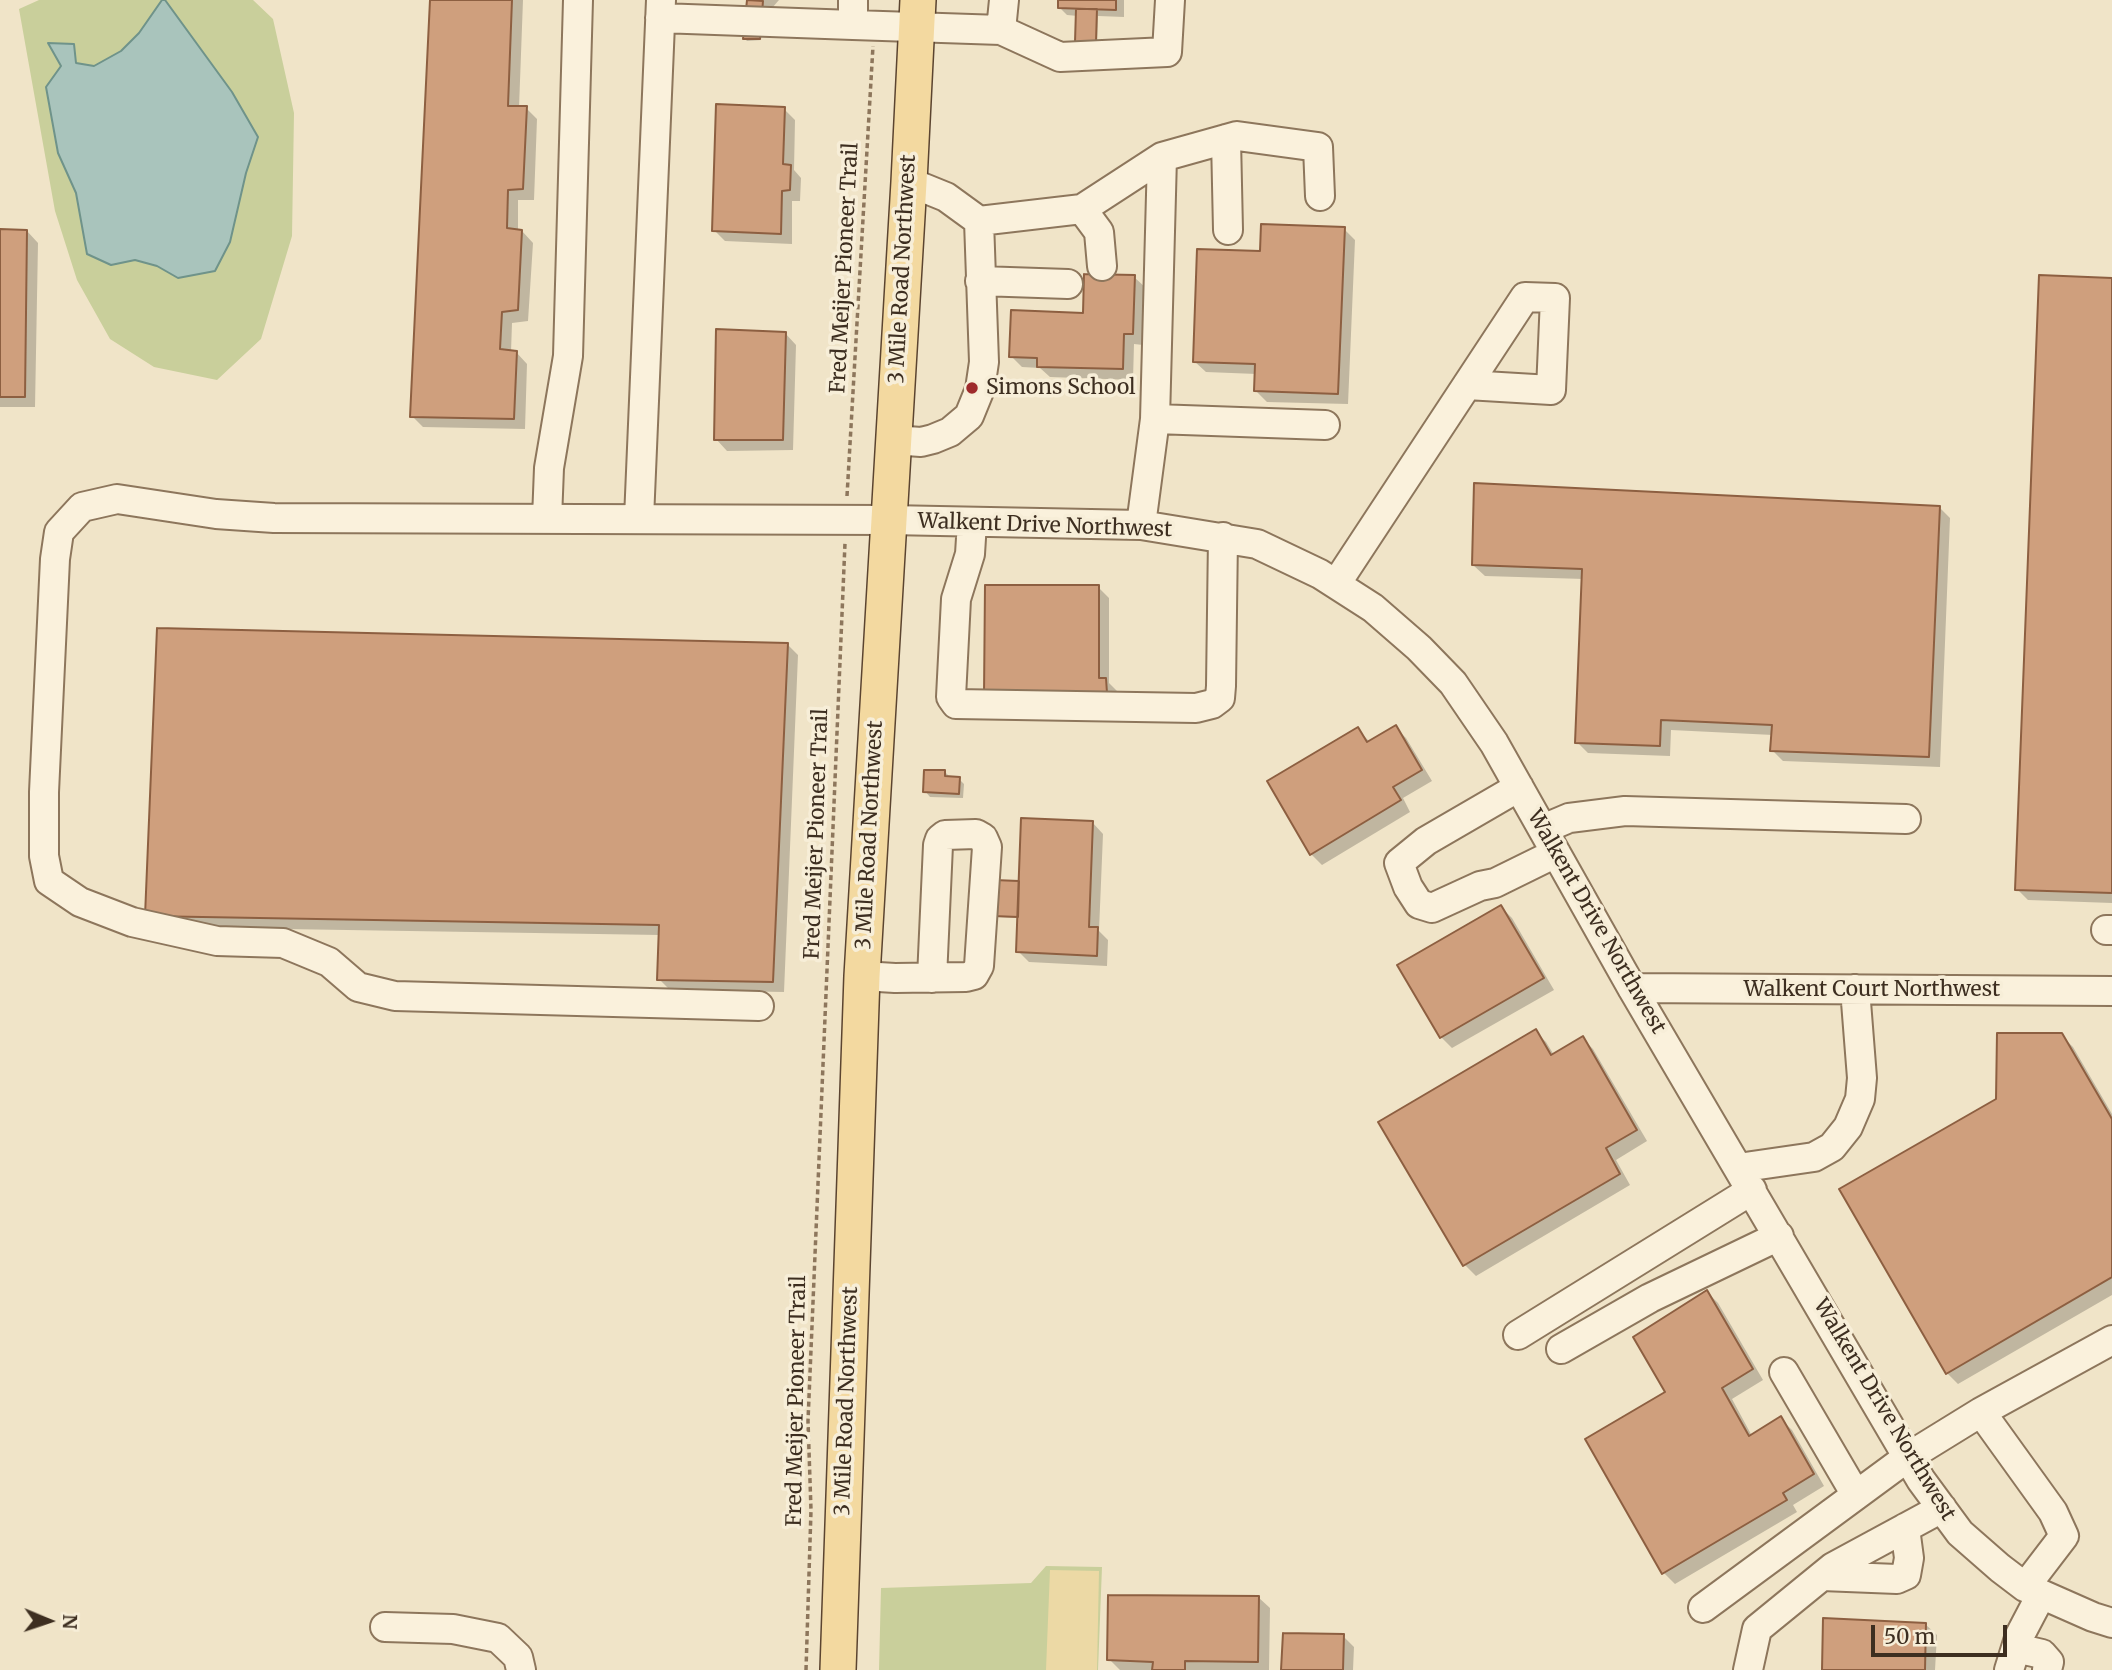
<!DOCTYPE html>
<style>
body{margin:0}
#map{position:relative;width:2112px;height:1670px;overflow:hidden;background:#f0e4c8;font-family:Merriweather,serif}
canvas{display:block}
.north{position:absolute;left:14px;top:1586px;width:70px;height:70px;-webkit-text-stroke:5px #f7eed8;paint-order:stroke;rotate:92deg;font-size:19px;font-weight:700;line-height:28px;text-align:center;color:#3d2e20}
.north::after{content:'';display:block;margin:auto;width:24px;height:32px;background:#3d2e20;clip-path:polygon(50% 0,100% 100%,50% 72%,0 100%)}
.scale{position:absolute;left:1871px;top:1625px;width:136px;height:32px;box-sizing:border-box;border:4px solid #3d2e20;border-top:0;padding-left:9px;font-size:21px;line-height:24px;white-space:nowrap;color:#3d2e20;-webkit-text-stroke:5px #f7eed8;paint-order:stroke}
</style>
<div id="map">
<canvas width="2112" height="1670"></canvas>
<div class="north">N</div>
<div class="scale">50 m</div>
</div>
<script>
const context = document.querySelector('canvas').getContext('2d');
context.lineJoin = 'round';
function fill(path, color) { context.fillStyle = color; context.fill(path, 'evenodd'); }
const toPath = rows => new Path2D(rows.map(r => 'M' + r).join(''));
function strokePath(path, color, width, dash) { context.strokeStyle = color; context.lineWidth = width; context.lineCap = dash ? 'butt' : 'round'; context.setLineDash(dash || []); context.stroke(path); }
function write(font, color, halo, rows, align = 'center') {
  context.font = font + ' Merriweather,serif'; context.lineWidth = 7; context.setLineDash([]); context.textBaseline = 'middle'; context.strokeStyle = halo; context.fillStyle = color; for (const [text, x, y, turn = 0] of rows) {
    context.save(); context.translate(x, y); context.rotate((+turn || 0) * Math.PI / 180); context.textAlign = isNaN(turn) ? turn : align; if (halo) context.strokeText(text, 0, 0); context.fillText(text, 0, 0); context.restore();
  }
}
const green = toPath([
 [39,0,253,0,273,19,294,113,292,236,261,339,217,380,154,367,110,339,77,280,55,211,19,9],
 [1046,1566,1102,1567,1098,1670,879,1670,881,1588,1031,1583]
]);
const sand = toPath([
 [1050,1570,1099,1571,1097,1670,1046,1670]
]);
const water = toPath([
 [162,0,165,0,232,92,258,137,246,173,230,242,215,271,178,278,157,266,135,260,111,265,87,254,76,193,58,153,46,87,61,66,48,43,74,44,76,63,94,66,121,51,139,33,162,0]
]);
const shadow = toPath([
 [431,0,523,0,519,108,526,108,537,119,534,200,518,200,518,231,522,231,533,243,528,321,512,323,511,352,516,352,527,364,525,429,423,427,412,416],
 [749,0,779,0,772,8,764,7,761,40,747,41,745,39],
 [1060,0,1124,0,1124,17,1098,16,1097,44,1079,44,1077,41,1078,16,1067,15,1059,7],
 [784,109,795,120,794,170,801,178,800,201,792,201,792,244,725,241,714,230],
 [1344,229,1355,240,1348,404,1267,402,1256,391,1257,374,1206,372,1194,361,1262,253],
 [0,231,27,231,38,243,35,407,0,407],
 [1134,277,1146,288,1143,345,1134,344,1133,380,1050,377,1040,368,1022,367,1011,356,1085,314],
 [2112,279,2112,903,2028,900,2017,889],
 [785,333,796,345,793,450,727,451,716,439],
 [1939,507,1950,518,1940,767,1783,761,1772,750,1773,735,1671,730,1670,756,1588,753,1577,742,1584,579,1485,576,1473,565],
 [1098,587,1109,598,1109,683,1117,691,1117,703,997,706],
 [787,644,798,655,784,992,670,990,659,979,660,935,158,927,147,916],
 [1395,727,1406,738,1432,781,1403,798,1410,812,1322,865,1311,854,1357,729,1370,742],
 [945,772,950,777,959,779,964,784,963,798,930,797,925,791],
 [1092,822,1103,834,1099,931,1108,940,1107,966,1029,962,1018,951,1019,918,997,917,995,915,1021,883],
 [1501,907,1512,918,1554,990,1452,1048,1441,1037],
 [1535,1031,1546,1042,1554,1055,1582,1038,1593,1049,1647,1141,1616,1160,1630,1185,1476,1276,1465,1265],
 [2061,1035,2073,1047,2112,1114,2112,1295,1958,1384,1947,1373,1998,1100],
 [1707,1292,1718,1303,1763,1380,1732,1399,1752,1436,1781,1419,1792,1430,1824,1486,1793,1505,1797,1512,1675,1584,1664,1573,1587,1440,1667,1393],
 [1258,1597,1270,1608,1269,1670,1120,1670,1109,1659],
 [1925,1624,1937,1635,1935,1670,1824,1670],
 [1343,1636,1354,1647,1353,1670,1282,1670]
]);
const building = toPath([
 [430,0,512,0,508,106,527,106,523,189,508,190,507,228,522,230,518,310,502,312,500,349,517,351,514,419,410,417,430,0],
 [747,0,763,1,760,39,743,39,747,0],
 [1058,0,1116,0,1116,10,1058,8,1058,0],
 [1076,9,1097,9,1096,42,1075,42,1076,9],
 [716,104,785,107,783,164,791,165,790,190,782,191,781,234,712,231,716,104],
 [1261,224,1345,227,1338,394,1254,391,1255,364,1193,362,1197,249,1260,251,1261,224],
 [0,229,27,230,25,397,0,397,0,229],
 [1084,274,1135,275,1133,334,1124,334,1123,369,1037,367,1037,358,1009,357,1011,310,1083,313,1084,274],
 [2039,275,2112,278,2112,893,2015,890,2039,275],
 [716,329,786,332,783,440,714,440,716,329],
 [1474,483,1940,506,1929,757,1770,751,1772,725,1661,720,1660,746,1575,743,1582,569,1472,565,1474,483],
 [985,585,1099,585,1099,678,1106,678,1107,693,984,695,985,585],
 [157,628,788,643,773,982,657,980,659,925,145,916,157,628],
 [1396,725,1422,770,1393,787,1401,800,1310,855,1267,781,1358,727,1367,742,1396,725],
 [924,770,945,770,945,776,960,777,959,794,923,792,924,770],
 [1021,818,1093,821,1089,927,1098,927,1097,956,1016,952,1021,818],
 [994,880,1019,881,1018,917,993,916,994,880],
 [1501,905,1544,978,1440,1038,1397,965,1501,905],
 [1536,1029,1551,1055,1583,1036,1637,1130,1606,1148,1620,1174,1463,1266,1378,1122,1536,1029],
 [1997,1033,2062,1033,2112,1119,2112,1277,1946,1374,1839,1189,1996,1099,1997,1033],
 [1707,1290,1753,1369,1722,1388,1749,1436,1781,1416,1814,1474,1783,1493,1787,1500,1662,1574,1585,1439,1665,1392,1633,1337,1707,1290],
 [1108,1595,1259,1596,1258,1662,1185,1661,1185,1670,1152,1670,1153,1662,1107,1660,1108,1595],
 [1823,1618,1926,1623,1925,1670,1822,1670,1823,1618],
 [1283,1633,1344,1634,1343,1670,1281,1670,1283,1633]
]);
const path = toPath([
 [847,496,873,46],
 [806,1670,811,1510,808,1421,845,543]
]);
const minor = toPath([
 [853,0,853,25,1001,30,1004,0],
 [660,18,853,25],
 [1001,30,1060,57,1167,52,1170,0],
 [1226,139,1228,230],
 [1082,209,1099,232,1102,266],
 [979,221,1082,209,1162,157,1237,136,1318,147,1320,196],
 [980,281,1068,284],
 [1155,419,1325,425],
 [893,440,921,442,933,439,950,432,969,416,980,389,984,362,979,221,946,197,909,182],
 [547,519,549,468,568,356,578,0],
 [639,519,661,0],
 [972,522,970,554,956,599,951,697,956,704,1196,708,1212,704,1220,698,1221,686,1223,537],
 [1141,525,1155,419,1162,157],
 [1336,584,1467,385,1525,297,1555,298,1551,390,1467,385],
 [1519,787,1426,841,1399,863,1408,887,1419,904,1432,908,1480,886,1495,883,1556,853],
 [1543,829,1569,818,1625,811,1906,819],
 [2106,930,2112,930],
 [862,976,895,978,966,977,974,975,979,966,987,847,983,838,976,834,945,835,940,839,938,845,932,978],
 [1632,988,2112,991],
 [759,1006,395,996,358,987,329,962,283,943,217,941,132,922,80,902,49,881,44,856,44,792,55,559,59,532,82,507,117,499,216,514,274,518,889,520,1141,525,1257,544,1320,574,1373,608,1419,648,1453,683,1494,743,1632,988,1921,1480,1960,1533,2000,1568,2025,1587,2093,1617,2112,1623],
 [1738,1168,1814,1157,1832,1147,1848,1127,1860,1099,1862,1078,1855,989],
 [1518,1335,1752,1190],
 [1561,1349,1650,1298,1779,1236],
 [1784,1372,1856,1495],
 [1981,1412,2112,1340],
 [1822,1576,1897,1579,1906,1575,1909,1558,1905,1528],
 [1703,1608,1908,1457,1981,1412,2053,1512,2064,1536,2025,1587],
 [385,1627,453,1629,498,1638,518,1657,521,1670],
 [2016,1648,2042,1654,2049,1662,2047,1670],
 [1748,1670,1757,1629,1833,1567,1942,1508],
 [2009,1670,2020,1635,2041,1595]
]);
const major = toPath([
 [838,1670,862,976,909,182,918,0]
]);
const markers = [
 [972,388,7,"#9e2a2b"]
];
const streetNames = [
 ["Fred Meijer Pioneer Trail",845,268,-87],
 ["3 Mile Road Northwest",903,269,-87],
 ["Walkent Drive Northwest",1045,526,2],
 ["Fred Meijer Pioneer Trail",817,834,-88],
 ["3 Mile Road Northwest",870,835,-87],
 ["Walkent Drive Northwest",1596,922,60],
 ["Walkent Court Northwest",1872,990],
 ["Fred Meijer Pioneer Trail",797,1401,-89],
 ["3 Mile Road Northwest",847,1401,-88],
 ["Walkent Drive Northwest",1884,1410,59]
];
const poiNames = [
 ["Simons School",986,388]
];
fill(green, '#c9cf9b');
fill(sand, '#ecd9a5');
fill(water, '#a9c4bc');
strokePath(water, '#6f938a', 2);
fill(shadow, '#0003');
fill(building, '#cf9f7d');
strokePath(building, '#8d5f41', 2);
strokePath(minor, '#8d765c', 32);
strokePath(major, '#5b4430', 38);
strokePath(path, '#8d765c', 3.5, [5, 3.5]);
strokePath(minor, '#faf1dc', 28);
strokePath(major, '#f3d9a0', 35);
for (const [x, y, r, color] of markers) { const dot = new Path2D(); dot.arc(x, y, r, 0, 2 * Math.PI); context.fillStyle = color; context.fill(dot); strokePath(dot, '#f7eed8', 2.5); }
write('21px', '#3d2e20', '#f7eed8', streetNames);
write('21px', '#3d2e20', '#f7eed8', poiNames, 'left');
</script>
